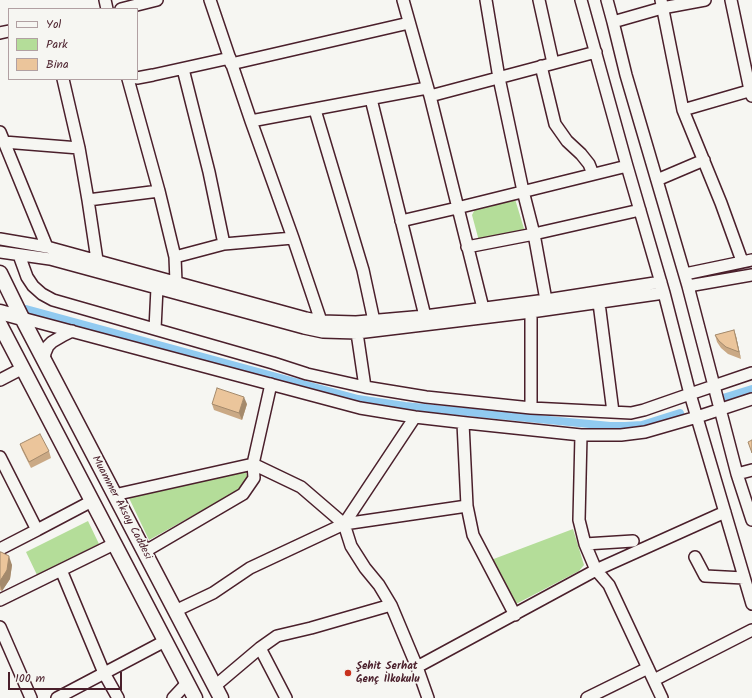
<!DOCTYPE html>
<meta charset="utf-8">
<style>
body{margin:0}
#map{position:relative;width:752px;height:698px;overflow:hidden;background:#f6f6f2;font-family:Kalam,sans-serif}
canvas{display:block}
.legend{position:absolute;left:8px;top:8px;width:130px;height:72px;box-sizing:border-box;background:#f6f6f2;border:1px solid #b1a0a2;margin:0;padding:5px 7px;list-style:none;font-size:12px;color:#4a1f2b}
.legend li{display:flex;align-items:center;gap:8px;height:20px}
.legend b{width:20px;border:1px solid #b1a0a2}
.scale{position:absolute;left:8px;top:672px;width:114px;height:18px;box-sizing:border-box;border:2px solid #4a1f2b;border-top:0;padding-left:5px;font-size:12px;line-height:14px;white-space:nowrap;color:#4a1f2b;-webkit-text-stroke:3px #f6f6f2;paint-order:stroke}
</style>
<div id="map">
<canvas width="752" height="698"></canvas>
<ul class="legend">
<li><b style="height:5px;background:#f6f6f2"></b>Yol</li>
<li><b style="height:11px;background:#b4dd99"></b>Park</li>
<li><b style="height:11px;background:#ebc59b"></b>Bina</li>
</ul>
<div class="scale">100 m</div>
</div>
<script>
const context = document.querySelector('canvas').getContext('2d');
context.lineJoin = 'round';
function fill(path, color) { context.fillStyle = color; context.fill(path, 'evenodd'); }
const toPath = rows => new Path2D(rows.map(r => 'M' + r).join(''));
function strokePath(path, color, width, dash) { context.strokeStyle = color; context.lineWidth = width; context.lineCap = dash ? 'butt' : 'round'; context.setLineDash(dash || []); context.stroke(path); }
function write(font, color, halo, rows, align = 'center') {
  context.font = font + ' Kalam,sans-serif'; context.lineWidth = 3.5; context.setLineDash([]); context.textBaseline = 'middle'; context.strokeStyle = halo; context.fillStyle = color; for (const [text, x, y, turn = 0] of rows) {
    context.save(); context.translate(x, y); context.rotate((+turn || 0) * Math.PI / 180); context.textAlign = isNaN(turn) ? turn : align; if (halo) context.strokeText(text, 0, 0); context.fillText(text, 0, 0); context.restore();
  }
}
const green = toPath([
 [515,199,525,232,479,241,472,215,475,209],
 [245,471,248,477,244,487,149,540,129,498],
 [88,521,99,544,37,575,26,552],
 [573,529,584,565,579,571,516,604,491,560]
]);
const canal = toPath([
 [26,309,358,399,405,406,610,426,625,426,642,425,680,413],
 [723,398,752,389]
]);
const minor = toPath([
 [105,0,107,9],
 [210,0,251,121,293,238,321,321],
 [403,0,430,96,483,308],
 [486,0,499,78,523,191,534,234,546,300],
 [539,0,553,63],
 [581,0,627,166,664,293,690,394,752,604],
 [607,0,613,22,626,75,688,286,737,474,752,520],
 [661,0,683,110,721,203,742,261],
 [731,0,750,90,752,96],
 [121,9,157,0],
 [613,22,662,8,705,0],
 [0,33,9,31],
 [231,64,409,23],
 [541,66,555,124,567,141,581,154,589,164,593,174],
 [183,69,209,172,224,244],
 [137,78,153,75,230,58],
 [63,79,79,148,88,200,97,260],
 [128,79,159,191,175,257,176,282],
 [430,96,596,52],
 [371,99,425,316],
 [315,110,363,270,374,321],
 [683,110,752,90],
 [251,121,427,88],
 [0,132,47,247],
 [4,142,79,148],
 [657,180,704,160],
 [88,200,159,191],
 [401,221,457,208,627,166],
 [0,239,47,247,306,318,321,321,356,322,425,316,546,300,661,282],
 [467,247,534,234,640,210],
 [0,252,50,259,304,328,323,332,357,333,531,312,664,293],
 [19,255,27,277,33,286,42,294,53,300,273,363,307,374,365,387,426,397,531,408,631,413,644,410,690,394,752,373],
 [175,257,224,244,293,238],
 [685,274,752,260],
 [688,286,752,275],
 [599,303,613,412],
 [22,318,360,408,415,417,467,423,581,435,621,435,645,432,697,417,752,399],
 [155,329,157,288],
 [357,333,365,387],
 [44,360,45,353,48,346,52,342,64,335,72,331],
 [0,380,23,368],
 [531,408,531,312],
 [463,423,467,506,473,535,515,615],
 [581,435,579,520,585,544,596,570,609,585,662,698],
 [0,457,37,530,92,501],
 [737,474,752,470],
 [114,495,253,464,271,384],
 [344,524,467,506],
 [585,544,633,541],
 [0,549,37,530],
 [144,552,243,494,254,478,253,464,301,487,344,524,351,546,365,568,379,585,391,605,417,667,428,698],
 [695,557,705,576,744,578],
 [61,570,104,673,118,698],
 [0,600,114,544],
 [175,611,213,593,250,568,344,524,415,417],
 [0,627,31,698],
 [260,648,286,698],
 [417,667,596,570,725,512],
 [654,680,752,630],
 [215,686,260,648,277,636,311,628,391,605],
 [57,698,165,641],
 [173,698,187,683],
 [587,698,648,668]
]);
const major = toPath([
 [0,273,22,318,221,698],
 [0,312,22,318],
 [0,325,195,698]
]);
const wall = toPath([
 [734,330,736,336,741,359,728,354,721,348,717,342,715,335],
 [212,404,247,404,242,420,214,410],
 [20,444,49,451,51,458,31,468,22,450],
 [0,552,12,565,10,579,2,591,0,590]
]);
const shadedWall = toPath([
 [734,330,736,336,741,359,739,352],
 [244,397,247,404,242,420,239,413],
 [9,556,12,565,10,579,2,591,0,585,0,581]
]);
const building = toPath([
 [734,330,739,352,726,347,719,341,715,335,734,330],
 [217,388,244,397,239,413,212,404,217,388],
 [40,434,49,451,29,462,20,444,40,434],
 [752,440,752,453,748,442,752,440],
 [0,552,1,552,9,556,7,570,0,581,0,552]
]);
const markers = [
 [348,673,4,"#c8321e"]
];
const streetNames = [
 ["Muammer Aksoy Caddesi",121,508,62]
];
const poiNames = [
 ["Şehit Serhat",356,667],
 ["Genç İlkokulu",356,680]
];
fill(green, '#b4dd99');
strokePath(canal, '#91caf0', 8);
strokePath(minor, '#4a1f2b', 14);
strokePath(major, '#4a1f2b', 17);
strokePath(minor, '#f6f6f2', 11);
strokePath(major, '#f6f6f2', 14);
fill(wall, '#caa985');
fill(shadedWall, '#a48a6c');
fill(building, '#ebc59b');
strokePath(building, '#a48a6c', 1);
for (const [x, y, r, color] of markers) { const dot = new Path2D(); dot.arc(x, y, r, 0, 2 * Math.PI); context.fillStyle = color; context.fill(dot); strokePath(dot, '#f6f6f2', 1.5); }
write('11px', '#4a1f2b', '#f6f6f2', streetNames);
write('bold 11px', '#4a1f2b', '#f6f6f2', poiNames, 'left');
</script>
